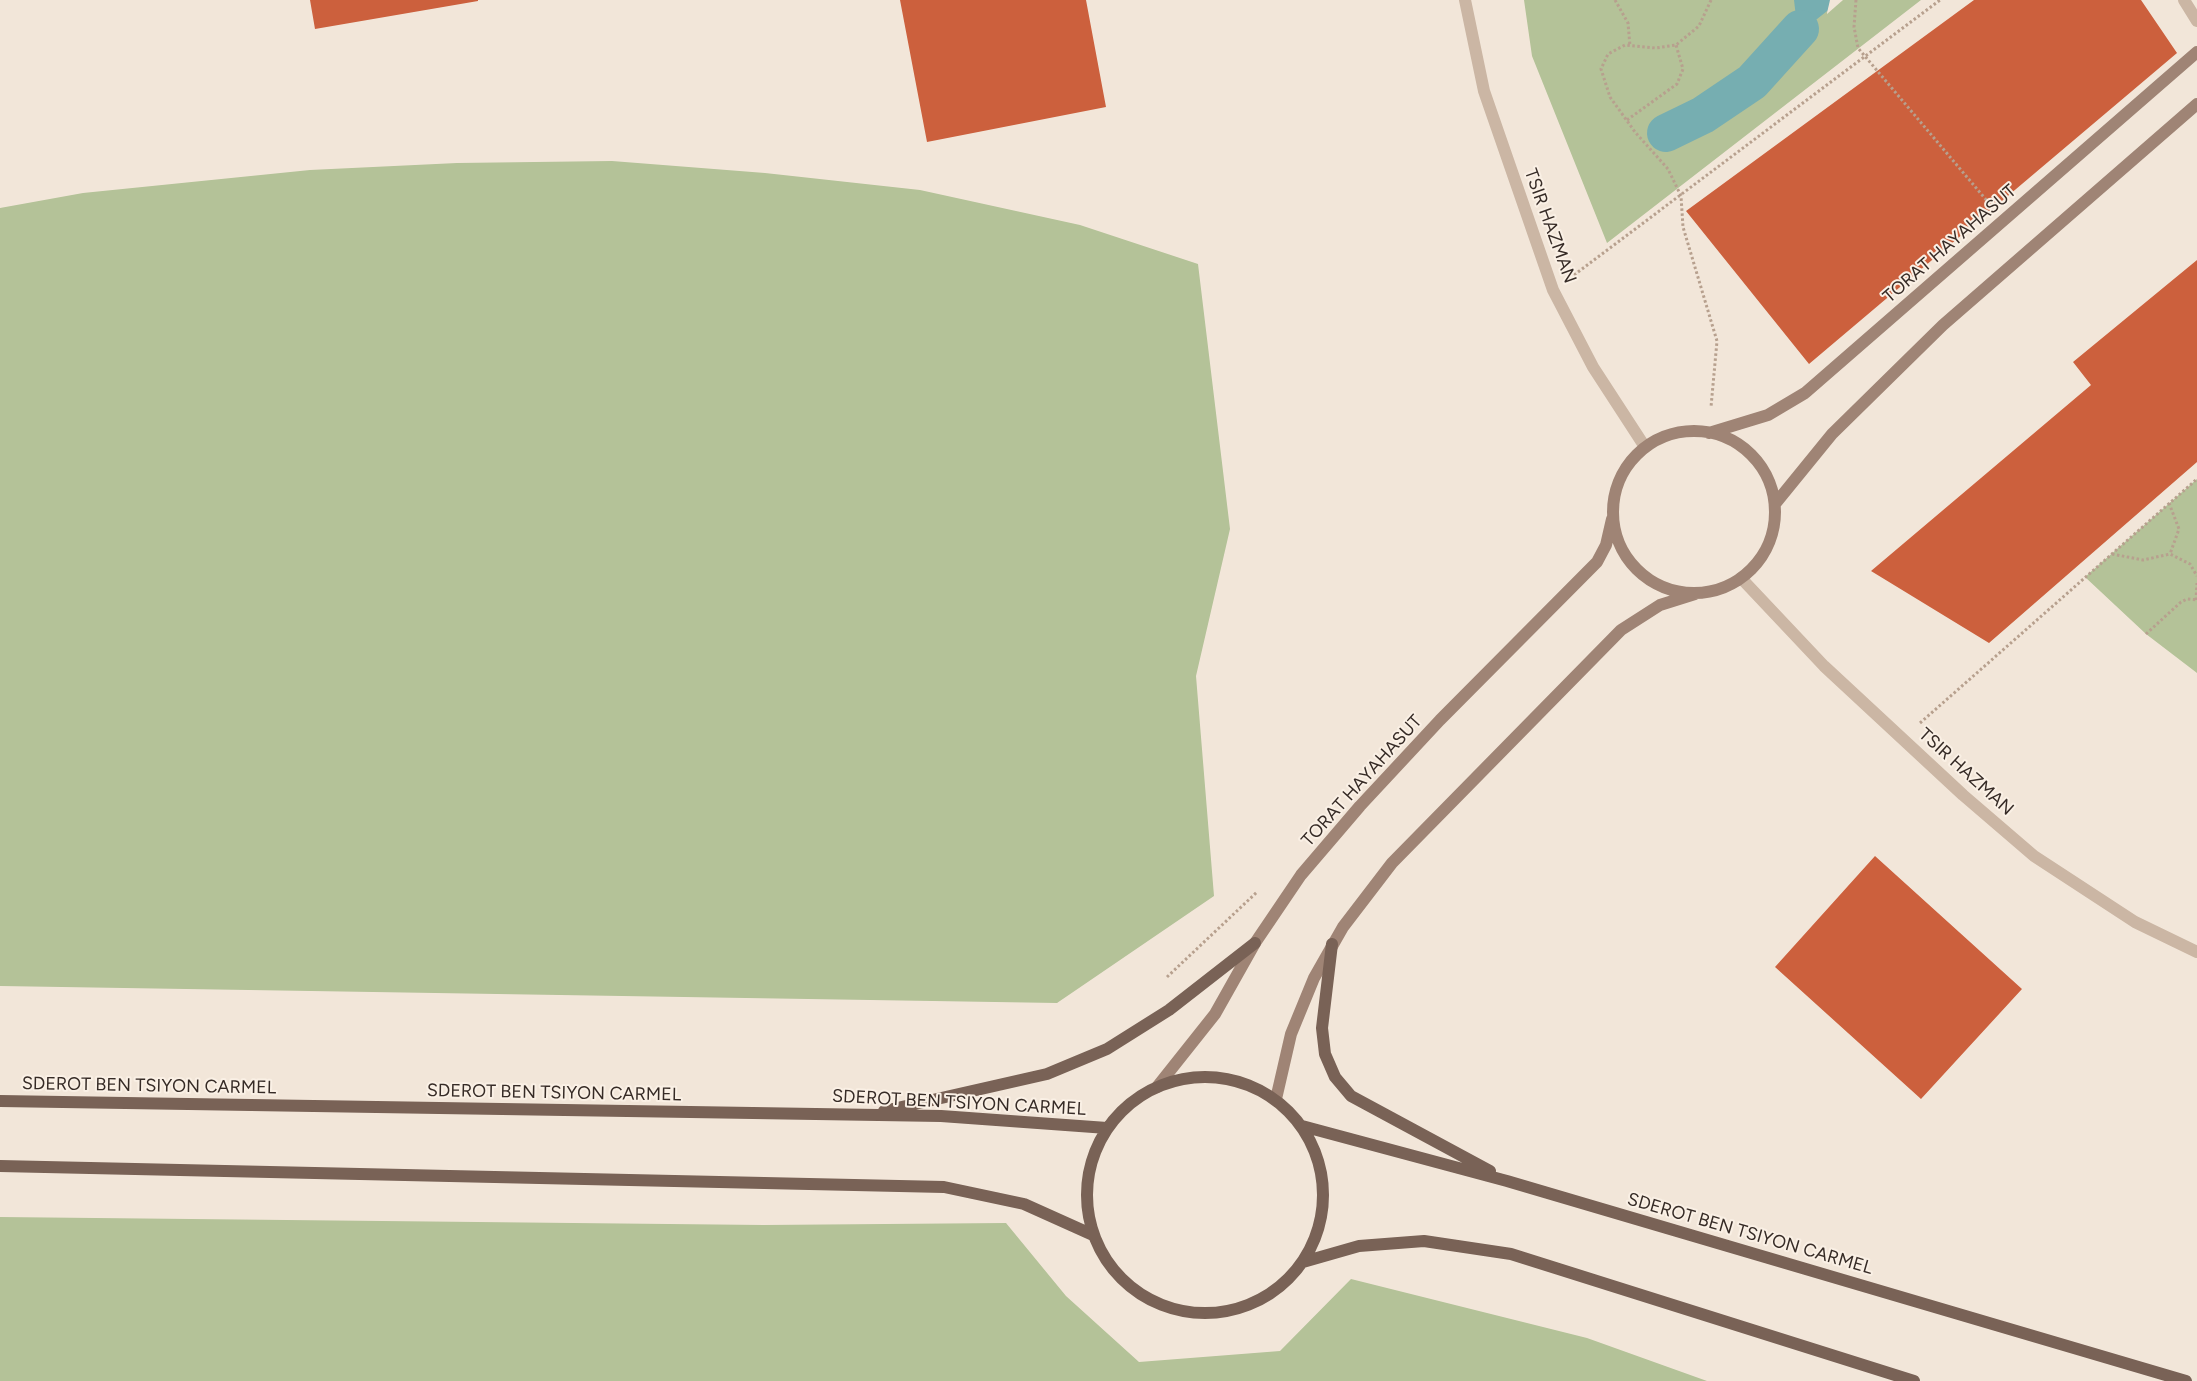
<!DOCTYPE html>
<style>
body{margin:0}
canvas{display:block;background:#f2e6d9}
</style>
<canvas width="2197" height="1381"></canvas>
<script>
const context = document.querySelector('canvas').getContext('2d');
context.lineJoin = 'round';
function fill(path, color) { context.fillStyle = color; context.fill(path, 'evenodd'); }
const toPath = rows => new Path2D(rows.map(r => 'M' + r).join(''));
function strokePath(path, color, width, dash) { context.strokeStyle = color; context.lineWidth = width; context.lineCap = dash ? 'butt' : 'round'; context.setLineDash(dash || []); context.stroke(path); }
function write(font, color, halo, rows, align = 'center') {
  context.font = font + ' Figtree,sans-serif'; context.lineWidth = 4; context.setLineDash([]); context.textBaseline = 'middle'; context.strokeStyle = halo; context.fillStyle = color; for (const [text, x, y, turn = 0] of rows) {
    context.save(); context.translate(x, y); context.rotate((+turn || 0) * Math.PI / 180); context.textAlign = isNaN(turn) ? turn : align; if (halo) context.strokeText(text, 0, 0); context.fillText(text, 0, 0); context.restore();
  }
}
const green = toPath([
 [1524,0,1921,0,1607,243,1532,56],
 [612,161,765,173,920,190,1080,225,1198,264,1230,529,1196,676,1214,896,1057,1003,0,986,0,208,83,193,310,170,457,163],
 [2197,479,2197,673,2146,634,2085,577],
 [0,1217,764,1225,1006,1223,1066,1296,1139,1362,1280,1351,1351,1279,1587,1338,1707,1381,0,1381]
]);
const water = toPath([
 [1794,0,1841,0,1812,23,1795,33,1796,17]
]);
const pier = toPath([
 [1830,0,1843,0,1827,14,1827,13]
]);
const canal = toPath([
 [1666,133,1703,115,1752,82,1800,29]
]);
const building = toPath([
 [310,0,478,0,478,1,315,29],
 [900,0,1086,0,1106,107,927,142],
 [1974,0,2141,0,2177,53,1809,364,1686,211],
 [2197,260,2197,462,1989,643,1871,571,2091,385,2073,362],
 [1875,856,2022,989,1921,1099,1775,967]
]);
const path = toPath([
 [1615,0,1628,23,1630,46],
 [1711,0,1699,26,1676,45,1656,48,1625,45,1608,54,1601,69,1610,97,1635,132,1668,169,1681,196,1683,227,1717,341,1711,407],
 [1856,0,1854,27,1858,48,1988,202],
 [1627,120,1677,84,1683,69,1676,45],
 [1574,275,1940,0],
 [2169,503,2179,529,2170,554],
 [2112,554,2143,560,2170,554,2190,564,2197,576],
 [2196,600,2197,583],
 [2146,634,2181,602,2187,599,2197,600],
 [1920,723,2197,479],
 [1167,977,1257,892]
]);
const street = toPath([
 [1465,0,1484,91,1553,290,1593,367,1645,447],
 [2184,0,2197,21],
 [1741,578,1824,666,1963,795,2034,856,2135,922,2197,952]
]);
const secondary = toPath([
 '1613 512a81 81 0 1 1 162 0a81 81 0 1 1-162 0Z',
 [1709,433,1768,415,1805,393,2197,52],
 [1775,504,1832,434,1943,325,2197,104],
 [1157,1087,1215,1014,1255,943,1301,875,1360,806,1440,720,1597,562,1606,545,1612,519],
 [1276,1099,1291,1034,1314,978,1343,927,1392,863,1621,630,1660,605,1695,594]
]);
const primary = toPath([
 [1332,944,1322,1028,1325,1054,1335,1077,1351,1096,1490,1171],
 '1087 1195a118 118 0 1 1 236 0a118 118 0 1 1-236 0Z',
 [0,1101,941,1116,1107,1128],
 [884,1111,1047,1074,1107,1049,1169,1010,1255,943],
 [1302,1126,1507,1181,2186,1381],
 [0,1166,944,1187,1024,1204,1093,1235],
 [1303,1262,1359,1246,1424,1241,1511,1254,1914,1381]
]);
const streetNames = [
 ["TSIR HAZMAN",1550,226,70],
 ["TORAT HAYAHASUT",1950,244,-41],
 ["TSIR HAZMAN",1966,772,42],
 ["TORAT HAYAHASUT",1362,781,-48],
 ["SDEROT BEN TSIYON CARMEL",149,1086,1],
 ["SDEROT BEN TSIYON CARMEL",554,1093,1],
 ["SDEROT BEN TSIYON CARMEL",959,1103,3],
 ["SDEROT BEN TSIYON CARMEL",1750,1234,16]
];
fill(green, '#b4c298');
fill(water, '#76aeb1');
fill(pier, '#f2e6d9');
strokePath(canal, '#76aeb1', 38);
fill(building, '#cc603d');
strokePath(path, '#b7a08e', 3, [2.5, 2.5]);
strokePath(street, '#cbb6a4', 12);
strokePath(secondary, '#9f8475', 12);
strokePath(primary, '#796256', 12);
write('18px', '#362b26', '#faf0e5', streetNames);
</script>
